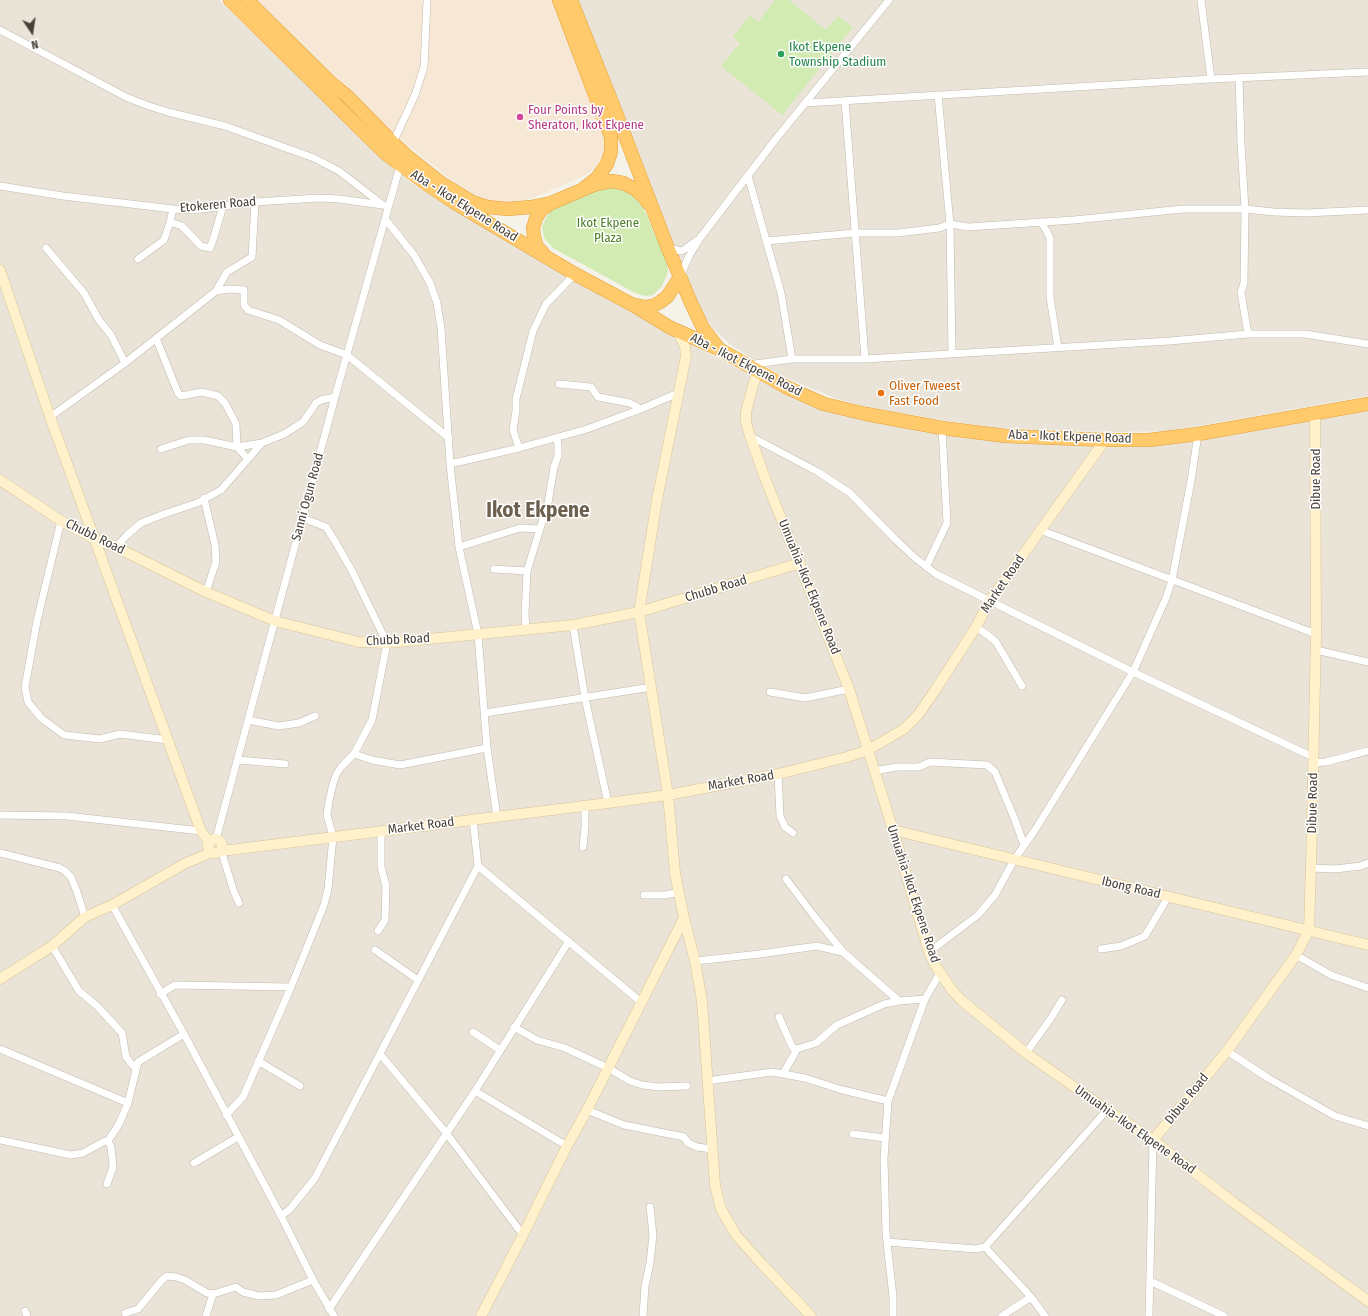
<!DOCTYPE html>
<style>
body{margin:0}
#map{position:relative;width:1368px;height:1316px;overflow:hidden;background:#f5f2ea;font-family:"Fira Sans Condensed",sans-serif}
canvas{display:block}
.north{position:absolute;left:12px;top:12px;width:40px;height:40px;-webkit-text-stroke:3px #fff;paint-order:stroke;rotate:167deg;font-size:11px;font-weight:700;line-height:16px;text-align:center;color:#4a4238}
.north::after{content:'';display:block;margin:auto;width:14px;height:18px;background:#4a4238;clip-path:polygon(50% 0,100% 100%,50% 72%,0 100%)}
</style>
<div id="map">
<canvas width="1368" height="1316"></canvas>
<div class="north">N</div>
</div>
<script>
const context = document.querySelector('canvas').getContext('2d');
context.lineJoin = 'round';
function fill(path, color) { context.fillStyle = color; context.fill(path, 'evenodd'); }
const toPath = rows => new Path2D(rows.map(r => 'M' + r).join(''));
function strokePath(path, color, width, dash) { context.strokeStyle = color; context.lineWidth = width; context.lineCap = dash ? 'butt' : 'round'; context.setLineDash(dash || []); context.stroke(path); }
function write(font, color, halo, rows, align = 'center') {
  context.font = font + ' "Fira Sans Condensed",sans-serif'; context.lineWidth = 3; context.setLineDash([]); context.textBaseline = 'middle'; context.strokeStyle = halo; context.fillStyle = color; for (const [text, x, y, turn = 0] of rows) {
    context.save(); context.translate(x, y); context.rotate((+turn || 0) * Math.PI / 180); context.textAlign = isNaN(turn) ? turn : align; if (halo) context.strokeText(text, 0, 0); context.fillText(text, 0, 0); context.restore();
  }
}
const residential = toPath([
 [0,0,219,0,346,123,370,148,411,183,579,284,653,324,785,393,856,418,923,432,999,441,1139,446,1181,443,1227,436,1368,410,1368,1316,0,1316],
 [578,0,1368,0,1368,396,1198,426,1165,431,1125,432,1056,431,998,428,941,420,868,407,837,399,784,377,751,358,731,345,716,331,704,316,667,229,640,155]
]);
const commercial = toPath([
 [257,0,553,0,605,134,605,153,598,164,588,174,533,198,510,202,499,203,482,199,470,193,446,176,386,127]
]);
const green = toPath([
 [775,0,789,0,826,30,838,16,853,27,782,115,721,66,740,43,733,37,750,15,758,22],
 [601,188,617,188,629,193,637,200,645,211,667,263,668,272,662,286,653,295,645,296,635,293,553,248,544,238,542,226,550,211,569,201]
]);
const street = toPath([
 [1201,0,1211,79],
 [0,30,126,97,146,105,168,112,225,126,314,158,339,171,383,205],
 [1239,78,1241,144,1245,209,1244,283,1241,292,1248,334],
 [938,95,950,224,952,354],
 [845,101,865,359],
 [806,103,1211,79,1368,72],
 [392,145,415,95,424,67,427,0],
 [748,176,781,293,792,359],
 [0,186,63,196,173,209,193,210,255,202,319,198,339,199,383,205],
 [386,220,414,255,430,283,437,303,441,328,450,464,459,547,478,634,487,748,497,817],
 [170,222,182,226,201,246,210,248,214,237,223,206],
 [1041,222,1046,230,1050,238,1050,297,1058,348],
 [766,241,855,233,898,233,939,228,950,224,968,227,983,226,1074,220,1183,209,1245,209,1274,212,1306,213,1368,210],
 [667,246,672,249,682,251,696,241],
 [46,248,84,293,99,320,111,335,125,363],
 [138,259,164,240,170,222,173,209],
 [680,277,689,256,700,238,775,140,889,0],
 [216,291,229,289,244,290,244,305,248,310,279,320,320,345,347,355,449,438],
 [156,338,178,393,181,396,202,392,218,396,225,403,236,424,237,447,248,459],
 [748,365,792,359,865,359,1170,341,1248,334,1305,334,1368,344],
 [559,384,591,387,598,397,630,403,641,409],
 [50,417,125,363,216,291,227,272,252,257,255,202],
 [750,436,818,472,850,493,895,539,914,557,936,574,1133,672,1313,757],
 [519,448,513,430,516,411,516,399,533,331,546,304,575,274],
 [161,449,189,440,204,440,237,447,262,443,284,434,303,422,316,403,321,400,335,397],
 [450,464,519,448,587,429,641,409,678,393],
 [204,498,215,545,216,562,206,592],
 [61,521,37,621,25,687,28,702,41,718,64,735,100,739,120,734,168,740],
 [1040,530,1316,634],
 [116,547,127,535,141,523,164,514,197,503,221,490,262,443],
 [459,547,520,528,539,529],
 [926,567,947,523,942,428],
 [494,569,527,571],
 [573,625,585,698,608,803],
 [976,627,989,636,996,642,1022,686],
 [526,630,525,615,527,571,548,503,554,467,558,456,558,446,557,438],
 [1316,650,1368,662],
 [770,692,805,698,849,689],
 [485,713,652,687],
 [248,720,279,726,299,723,315,716],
 [354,754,372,760,400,765,487,748],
 [238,760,285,764],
 [1313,763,1326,762,1368,751],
 [874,771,897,767,919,767,930,762,987,765,995,772,1015,820,1024,845],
 [778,774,780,816,785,827,793,833],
 [0,815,67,816,201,831],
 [216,839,335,397,400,166,403,163],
 [583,847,585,827,585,806],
 [221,850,234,892,239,903],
 [0,853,60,868,65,871,71,877,77,892,85,917],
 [478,866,641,1002],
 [1311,868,1335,869,1361,866,1368,863],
 [786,879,814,916,843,952,899,1001],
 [644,895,665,895,679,892],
 [112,905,184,1034,281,1216,313,1280,334,1316],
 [378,931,385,920,386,886,381,867,381,831],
 [52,946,79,991,97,1006,122,1033,126,1057,135,1068],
 [1101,949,1121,946,1145,936,1168,897],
 [375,950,418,980],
 [929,952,978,915,995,895,1014,860,1035,830,1133,672,1166,598,1172,580,1191,481,1198,434],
 [1296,955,1331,975,1368,988],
 [695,961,760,954,817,946,842,952],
 [160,994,175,985,291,987],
 [779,1017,790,1042,793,1048,797,1049,816,1043,837,1025,884,1004,899,1001,925,999],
 [514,1027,537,1040,565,1048,608,1068,630,1081,642,1085,659,1087,687,1086],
 [473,1032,500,1050],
 [0,1049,128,1103,138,1062,184,1034],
 [1227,1051,1268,1078,1335,1116,1368,1126],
 [1026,1053,1051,1018,1062,1000],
 [380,1054,447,1134,523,1235],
 [258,1061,300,1086],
 [783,1074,797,1049],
 [707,1081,772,1072,805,1078,839,1089,888,1101],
 [475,1091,567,1146],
 [587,1110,624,1125,684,1137,688,1143,697,1147,712,1149],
 [226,1115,243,1097,291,987,324,905,328,889,333,837,327,815,329,801,333,784,336,775,341,767,354,754,372,720,387,643,351,569,333,538,326,527,303,518],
 [853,1134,885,1138],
 [0,1140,71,1155,83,1153,105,1141,108,1141,119,1124,128,1103],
 [194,1163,238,1137],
 [107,1184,113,1167,111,1147,108,1141],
 [281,1216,290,1209,315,1178,478,866,473,819],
 [887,1242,976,1249,985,1247,1107,1110],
 [985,1247,1031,1297,1045,1316],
 [1150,1281,1224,1316],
 [329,1309,475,1091,569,941],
 [25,1311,27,1316],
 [125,1313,138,1309,162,1280,167,1276,176,1277,185,1280,207,1293,213,1294,236,1287,243,1292,259,1296,276,1295,313,1280],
 [206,1316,213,1294],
 [643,1316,645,1286,650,1263,653,1235,650,1207],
 [893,1316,893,1297,886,1233,884,1159,888,1101,925,999,940,973],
 [1002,1316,1031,1297],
 [1149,1316,1153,1140]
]);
const secondary = toPath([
 [0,270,50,417,201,831,210,843],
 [678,332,685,347,686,356,657,500,639,612,668,795,675,873,684,918,695,961,702,1001,715,1185,721,1209,736,1235,761,1263,811,1316],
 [758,372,753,385,746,412,746,422,750,436,765,478,849,689,893,830,929,952,935,965,952,990,961,1000,1026,1053,1107,1110,1153,1140,1234,1203,1368,1301],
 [0,480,61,521,95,539,116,547,206,592,275,621,359,642,387,643,573,625,639,612,800,563],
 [893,830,1368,945],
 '208 846a7 7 0 1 1 14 0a7 7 0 1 1-14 0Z',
 [221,850,230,850,608,803,668,795,778,774,847,757,868,750,904,729,918,715,934,692,976,627,989,602,1105,440],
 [0,979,52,946,85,917,112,905,184,864,212,852],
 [1153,1140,1227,1051,1296,955,1309,930,1311,868,1316,634,1315,413],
 [481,1316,523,1235,567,1146,587,1110,684,918]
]);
const highway = toPath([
 [230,0,386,154,425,183,455,203,575,274,633,305,671,328,719,349,786,387,824,404,866,414,942,428,1006,436,1105,440,1149,440,1198,434,1368,404],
 [247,0,332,84,347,96,393,143,407,156,441,183,472,202,487,207,508,209,531,207,551,203],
 [559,0,611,137,611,152,607,164,597,178,583,189],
 [571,0,613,105,667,246,691,303,703,328,719,349],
 [543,253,537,247,534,237,533,228,536,218,541,210,551,203,596,184,612,181,623,183,635,189,644,197,648,203],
 [635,305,645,307,653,306,660,302,667,297,680,277]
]);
const markers = [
 [781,54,4,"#2e9e5b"],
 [520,117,4,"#d1479c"],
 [881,393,4,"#e8710a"]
];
const leisureNames = [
 ["Ikot Ekpene",789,47],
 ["Township Stadium",789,62]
];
const hotelNames = [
 ["Four Points by",528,110],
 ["Sheraton, Ikot Ekpene",528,125]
];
const streetNames = [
 ["Etokeren Road",218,205,-5],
 ["Aba - Ikot Ekpene Road",464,206,32],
 ["Aba - Ikot Ekpene Road",746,365,27],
 ["Aba - Ikot Ekpene Road",1070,437,2],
 ["Dibue Road",1316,479,-90],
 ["Sanni Ogun Road",308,497,-75],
 ["Chubb Road",95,537,26],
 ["Market Road",1003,584,-56],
 ["Umuahia-Ikot Ekpene Road",809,587,68],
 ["Chubb Road",716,589,-17],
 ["Chubb Road",398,640,-3],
 ["Market Road",741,781,-10],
 ["Dibue Road",1313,803,-89],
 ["Market Road",421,826,-7],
 ["Ibong Road",1131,888,13],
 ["Umuahia-Ikot Ekpene Road",913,894,72],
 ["Dibue Road",1187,1099,-51],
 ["Umuahia-Ikot Ekpene Road",1135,1130,35]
];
const parkNames = [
 ["Ikot Ekpene",608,223],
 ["Plaza",608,238]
];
const foodNames = [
 ["Oliver Tweest",889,386],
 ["Fast Food",889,401]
];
const townNames = [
 ["Ikot Ekpene",538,511]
];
fill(residential, '#eae4d8');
fill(commercial, '#f7e8d5');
fill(green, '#d2ebb2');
strokePath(street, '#c2b9ac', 8);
strokePath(secondary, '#d7c599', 11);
strokePath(highway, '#e4a036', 14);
strokePath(street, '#fff', 7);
strokePath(secondary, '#fff1cb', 10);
strokePath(highway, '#ffca6c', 13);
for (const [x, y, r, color] of markers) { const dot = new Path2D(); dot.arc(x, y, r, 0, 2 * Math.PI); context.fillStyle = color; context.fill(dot); strokePath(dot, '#fff', 1.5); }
write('13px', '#27864d', '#fff', leisureNames, 'left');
write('13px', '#b23c85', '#fff', hotelNames, 'left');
write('13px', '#4a4238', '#fff', streetNames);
write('13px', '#4b7f27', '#fff', parkNames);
write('13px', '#c56008', '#fff', foodNames, 'left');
write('bold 21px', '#6d604e', '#fff', townNames);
</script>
